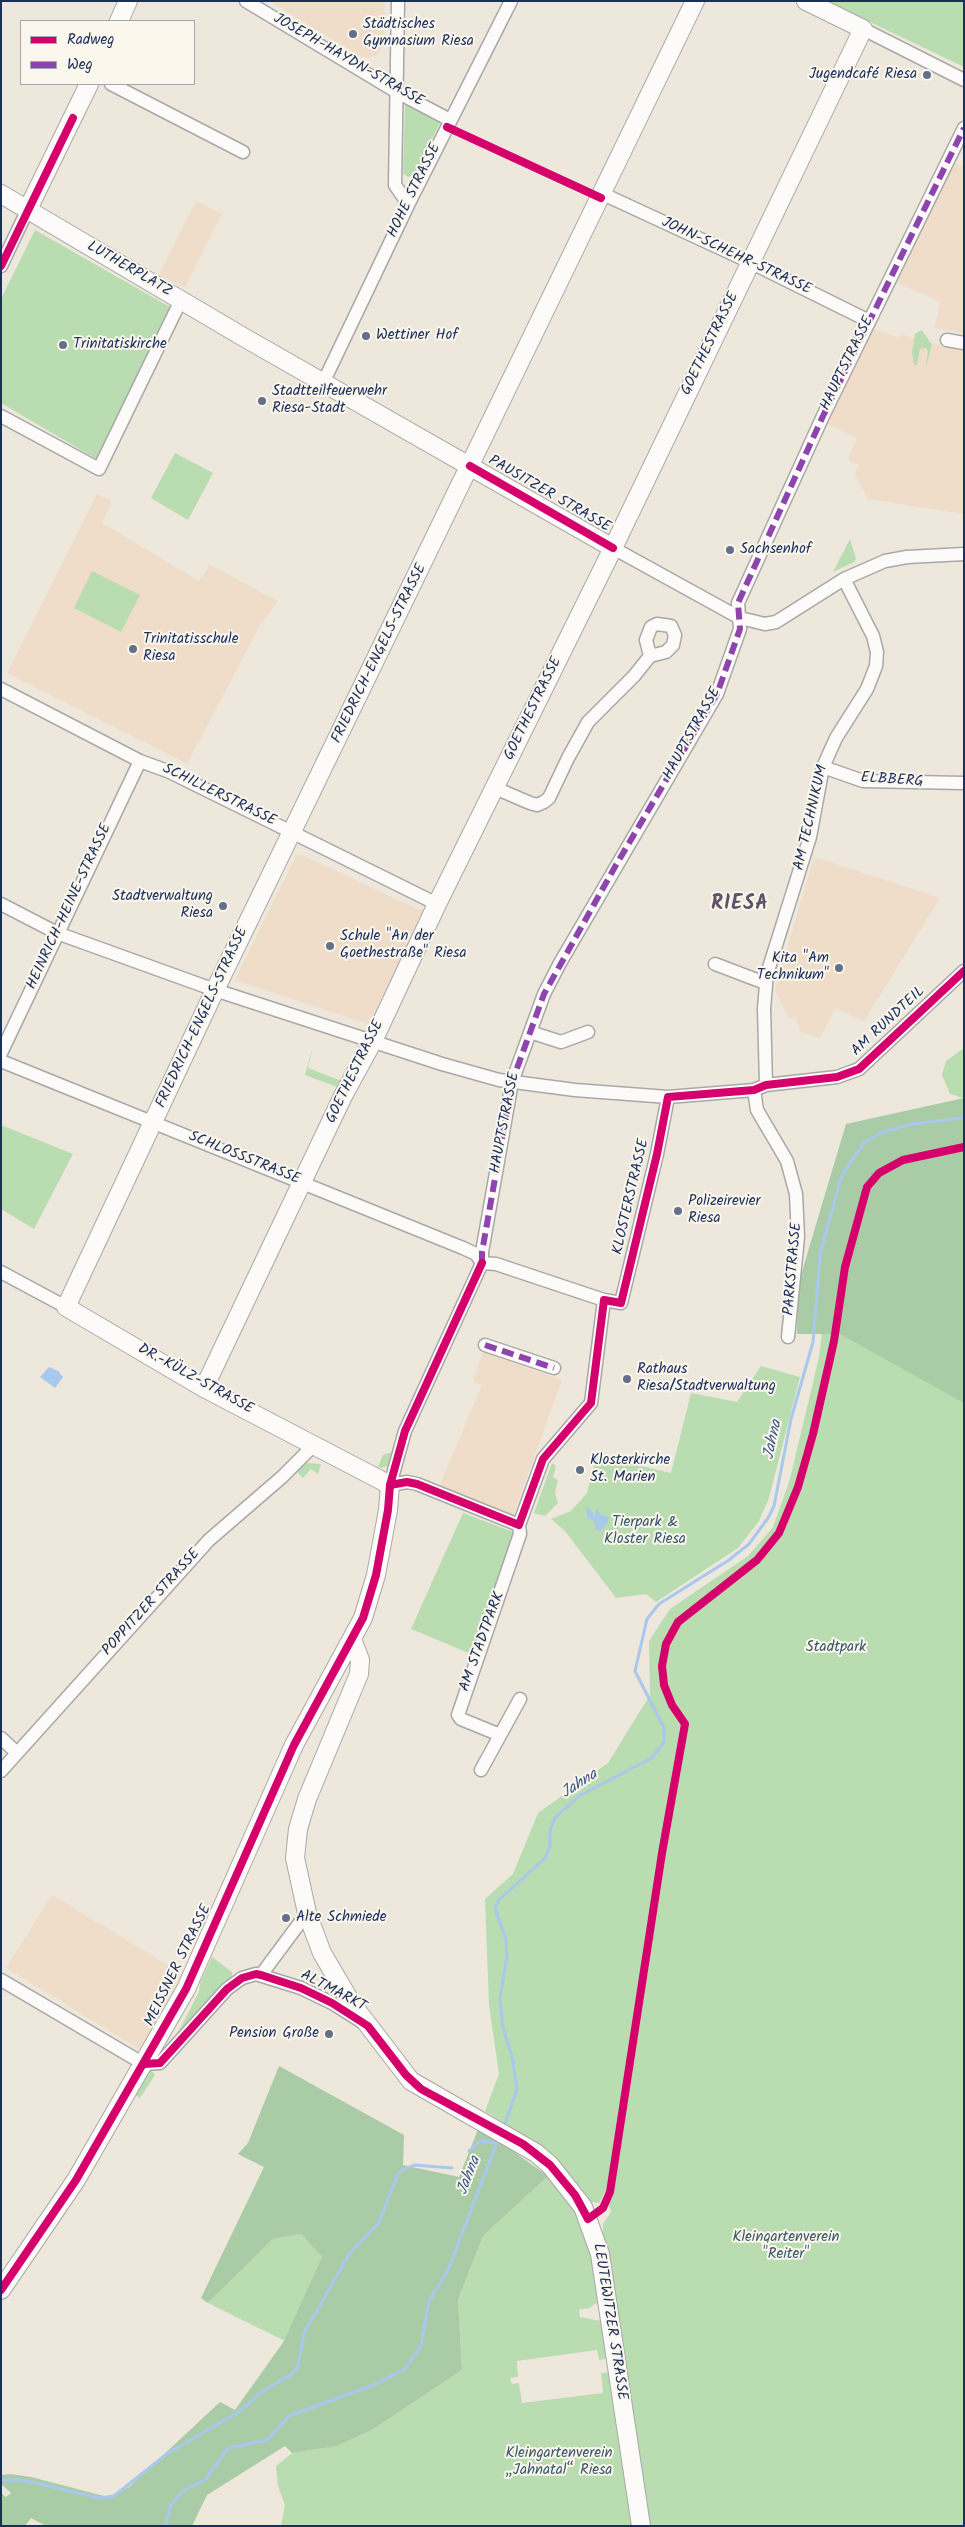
<!DOCTYPE html>
<meta charset="utf-8">
<style>
body{margin:0}
#map{position:relative;width:965px;height:2527px;overflow:hidden;background:#ede7dc;font-family:Kalam,sans-serif}
canvas{display:block}
.frame{position:absolute;inset:0;border:2px solid #1b2f5e;pointer-events:none}
.legend{position:absolute;left:20px;top:20px;width:175px;height:65px;box-sizing:border-box;background:#fbf7ec;border:1px solid #a1a7b3;margin:0;padding:6px 9px;list-style:none;font-size:15px;color:#1b2f5e}
.legend li{display:flex;align-items:center;gap:10px;height:25px}
.legend b{width:25px;border:1px solid #a1a7b3}
</style>
<div id="map">
<canvas width="965" height="2527"></canvas>
<div class="frame"></div>
<ul class="legend">
<li><b style="height:6px;background:#d6006c"></b>Radweg</li>
<li><b style="height:6px;background:#8e44ad"></b>Weg</li>
</ul>
</div>
<script>
const context = document.querySelector('canvas').getContext('2d');
context.lineJoin = 'round';
function fill(path, color) { context.fillStyle = color; context.fill(path, 'evenodd'); }
const toPath = rows => new Path2D(rows.map(r => 'M' + r).join(''));
function strokePath(path, color, width, dash) { context.strokeStyle = color; context.lineWidth = width; context.lineCap = dash ? 'butt' : 'round'; context.setLineDash(dash || []); context.stroke(path); }
function write(font, color, halo, rows, align = 'center') {
  context.font = font + ' Kalam,sans-serif'; context.lineWidth = 4; context.setLineDash([]); context.textBaseline = 'middle'; context.strokeStyle = halo; context.fillStyle = color; for (const [text, x, y, turn = 0] of rows) {
    context.save(); context.translate(x, y); context.rotate((+turn || 0) * Math.PI / 180); context.textAlign = isNaN(turn) ? turn : align; if (halo) context.strokeText(text, 0, 0); context.fillText(text, 0, 0); context.restore();
  }
}
const built = toPath([
 [269,1,385,1,383,46,376,56,363,58],
 [951,161,964,166,964,334,935,328,940,302,894,281],
 [196,201,222,214,185,288,159,275],
 [871,328,899,338,900,334,964,351,964,514,868,499,855,475,859,465,848,460,857,438,826,423],
 [97,494,112,501,102,523,199,581,210,565,278,601,260,625,187,764,7,673],
 [302,855,424,912,373,1022,368,1024,235,980,296,856],
 [814,857,940,898,864,1021,835,1008,820,1038,801,1032,795,1017,788,1018,775,990],
 [483,1352,562,1380,513,1515,439,1487,482,1385,473,1382],
 [52,1895,181,1973,141,2050,6,1968]
]);
const green = toPath([
 [828,1,964,1,964,67,876,25],
 [405,104,440,123,414,175,408,177,403,173],
 [35,230,170,307,98,460,1,403,1,299],
 [922,330,932,345,925,370,928,351,926,348,920,349,917,365,914,365,912,352,915,334],
 [175,453,213,473,188,520,151,498],
 [850,539,856,559,854,562,833,572],
 [92,571,140,595,121,632,74,608],
 [313,1046,308,1068,344,1082,340,1088,305,1075],
 [964,1048,964,1098,963,1098,950,1094,942,1075,946,1061],
 [1,1125,73,1154,34,1229,1,1209],
 [964,1126,964,2526,650,2526,603,2234,603,2224,611,2212,605,2192,599,2203,590,2202,555,2161,523,2135,485,2111,499,2074,489,2005,485,1899,513,1874,538,1813,608,1763,650,1695,649,1641,670,1609,748,1556,773,1527,790,1479,819,1357,838,1207],
 [761,1366,800,1377,769,1498,759,1521,738,1548,656,1602,646,1594,616,1598,565,1531,551,1519,571,1511,587,1493,596,1458,608,1460,610,1459,671,1473,691,1393,737,1402],
 [392,1452,389,1465,383,1468,378,1467,383,1455],
 [307,1463,321,1464,318,1474,311,1469,303,1478,296,1471],
 [552,1463,556,1466,553,1477,558,1480,555,1493,558,1503,545,1516,534,1513],
 [463,1513,516,1533,471,1654,411,1629],
 [212,1957,232,1972,232,1976,175,2038,199,1992,200,1983],
 [151,2070,155,2075,140,2098,137,2096,135,2095,145,2072],
 [548,2176,570,2202,585,2232,595,2266,601,2300,589,2308,579,2310,580,2317,606,2322,611,2358,599,2360,597,2350,517,2361,518,2377,510,2378,512,2384,519,2383,522,2403,603,2393,601,2373,613,2372,632,2526,281,2526,285,2505,278,2486,276,2466,292,2453,337,2446,372,2430,462,2370,458,2300,483,2236],
 [301,2234,322,2257,285,2341,208,2303,273,2239]
]);
const forest = toPath([
 [964,1098,964,1403,840,1334,797,1334,798,1285,846,1124],
 [279,2066,404,2135,403,2165,459,2177,479,2127,548,2176,483,2236,458,2300,462,2370,372,2430,337,2446,292,2453,285,2446,207,2495,192,2526,46,2526,31,2518,25,2526,1,2526,1,2493,6,2497,11,2493,1,2484,1,2475,10,2474,31,2477,108,2497,129,2487,220,2402,235,2410,284,2341,322,2257,301,2234,273,2239,208,2303,201,2298,264,2167,238,2154,248,2143]
]);
const water = toPath([
 [49,1367,58,1371,63,1377,55,1388,40,1377],
 [586,1506,593,1513,594,1519,596,1509,601,1515,609,1517,607,1524,601,1530,595,1530,595,1522,587,1517]
]);
const stream = toPath([
 [504,2127,517,2089,512,2056,503,2028,500,1998,507,1956,506,1940,495,1908,499,1900,545,1858,550,1846,550,1830,555,1818,579,1796,652,1758,664,1742,664,1728,635,1671,647,1619,659,1604,729,1560,749,1544,768,1518,774,1506,791,1419,813,1342,820,1254,841,1178,852,1160,865,1142,881,1133,912,1124,964,1118],
 [469,2151,480,2141,496,2143],
 [1,2480,23,2480,99,2498,114,2496,168,2453,242,2410,261,2392,292,2374,298,2366,304,2333,350,2253,378,2224,399,2172,414,2165,452,2168],
 [166,2526,170,2506,184,2490,205,2480,228,2448,267,2440,289,2416,374,2385,405,2369,421,2346,429,2301,448,2270,499,2137]
]);
const street = toPath([
 [246,1,397,92,450,120],
 [398,1,395,185,404,198,410,201],
 [863,29,964,80],
 [111,84,243,152],
 [603,194,750,262,869,321],
 [1,266,28,209],
 [947,340,964,343],
 [323,383,410,201,511,1],
 [1,416,99,469,181,300],
 [613,548,740,618,765,624,776,622,844,579,885,561,907,557,964,554],
 [1,689,140,761,170,772,437,904],
 [823,767,863,781,964,783],
 [495,788,530,803,537,805,544,802,549,798,568,758,588,722,634,676,650,656,666,652,673,645,675,635,671,626,657,624,651,627,646,640,650,656],
 [1,904,57,933,215,990,442,1064,499,1080,575,1090,668,1097,754,1090,766,1085,837,1077,859,1069,964,971],
 [715,964,765,983],
 [530,1032,561,1042,588,1032],
 [1,1053,140,761],
 [1,1061,463,1248,476,1254,482,1263],
 [766,1085,764,1008,767,974,810,837,823,767,836,738,867,689,876,666,877,652,873,636,844,579],
 [754,1090,757,1110,787,1161,796,1194,798,1237,788,1337],
 [482,1263,496,1264,604,1300,621,1303,657,1154,668,1097],
 [1,1272,66,1307],
 [485,1345,554,1368],
 [519,1525,417,1484,407,1482,390,1485,405,1431,482,1263,482,1252,512,1082,544,994,560,963,717,694,740,629,738,603,823,416,964,128],
 [519,1525,543,1459,591,1403,604,1300],
 [500,1735,461,1719,458,1715,520,1534,519,1525],
 [1,1738,17,1753],
 [481,1770,520,1699],
 [1,1771,209,1540,282,1477,313,1446],
 [261,1975,307,1913],
 [1,1980,144,2064,160,2063,227,1989,242,1978,256,1974,301,1988,332,2003,362,2022]
]);
const secondary = toPath([
 [119,21,128,1],
 [1,194,245,338,613,548],
 [28,209,89,84],
 [204,1388,343,1096,373,1041,437,904,613,548,863,29,806,1],
 [352,1639,360,1660,359,1674,307,1799,298,1829,295,1858,307,1913,322,1953,352,2004,411,2081,536,2153,550,2165,583,2207,600,2254,641,2526],
 [1,2290,76,2180,186,1989,294,1745,363,1618,376,1575,388,1510,390,1485,204,1388,66,1307,215,990,695,1]
]);
const quiet = toPath([
 [482,1263,482,1252,512,1082,544,994,616,865,717,694,740,629,738,603,823,416,964,128],
 [485,1345,554,1368]
]);
const cycleway = toPath([
 [447,127,601,198],
 [1,266,73,118],
 [470,466,613,548],
 [390,1485,407,1482,417,1484,519,1525,543,1459,591,1403,604,1300,621,1303,657,1154,668,1097,754,1090,766,1085,837,1077,859,1069,964,971],
 [144,2064,160,2063,227,1989,242,1978,256,1974,261,1975,301,1988,332,2003,368,2026,406,2075,421,2089,523,2144,550,2165,575,2195,588,2219,603,2208,610,2192,662,1853,685,1724,672,1705,664,1685,662,1666,666,1644,678,1622,757,1560,779,1533,798,1487,813,1434,834,1341,845,1267,867,1187,879,1173,903,1160,964,1147],
 [1,2290,76,2180,186,1989,294,1745,363,1618,376,1575,388,1510,390,1485,405,1431,482,1263]
]);
const markers = [
 [353,34,5,"#646f8a"],
 [927,75,5,"#646f8a"],
 [366,336,5,"#646f8a"],
 [63,345,5,"#646f8a"],
 [262,401,5,"#646f8a"],
 [730,550,5,"#646f8a"],
 [133,649,5,"#646f8a"],
 [223,906,5,"#646f8a"],
 [330,946,5,"#646f8a"],
 [839,968,5,"#646f8a"],
 [678,1211,5,"#646f8a"],
 [627,1379,5,"#646f8a"],
 [580,1470,5,"#646f8a"],
 [286,1918,5,"#646f8a"],
 [329,2034,5,"#646f8a"]
];
const poiNames = [
 ["Städtisches",363,25],
 ["Gymnasium Riesa",363,42],
 ["Jugendcafé Riesa",917,75,"right"],
 ["Wettiner Hof",376,336],
 ["Trinitatiskirche",73,345],
 ["Stadtteilfeuerwehr",272,392],
 ["Riesa-Stadt",272,409],
 ["Sachsenhof",740,550],
 ["Trinitatisschule",143,640],
 ["Riesa",143,657],
 ["Stadtverwaltung",213,897,"right"],
 ["Riesa",213,914,"right"],
 ["Schule \"An der",340,937],
 ["Goethestraße\" Riesa",340,954],
 ["Kita \"Am",829,959,"right"],
 ["Technikum\"",829,976,"right"],
 ["Polizeirevier",688,1202],
 ["Riesa",688,1219],
 ["Rathaus",637,1370],
 ["Riesa/Stadtverwaltung",637,1387],
 ["Klosterkirche",590,1461],
 ["St. Marien",590,1478],
 ["Alte Schmiede",296,1918],
 ["Pension Große",319,2034,"right"]
];
const streetNames = [
 ["JOSEPH-HAYDN-STRASSE",348,61,30],
 ["HOHE STRASSE",415,191,-64],
 ["JOHN-SCHEHR-STRASSE",736,257,25],
 ["LUTHERPLATZ",129,270,30],
 ["GOETHESTRASSE",711,344,-64],
 ["HAUPTSTRASSE",848,364,-64],
 ["PAUSITZER STRASSE",549,495,30],
 ["FRIEDRICH-ENGELS-STRASSE",380,654,-64],
 ["GOETHESTRASSE",534,709,-64],
 ["HAUPTSTRASSE",693,734,-61],
 ["ELBBERG",892,781,4],
 ["SCHILLERSTRASSE",219,796,26],
 ["AM TECHNIKUM",812,818,-77],
 ["HEINRICH-HEINE-STRASSE",70,907,-65],
 ["FRIEDRICH-ENGELS-STRASSE",203,1018,-65],
 ["AM RUNDTEIL",889,1022,-43],
 ["GOETHESTRASSE",356,1072,-64],
 ["HAUPTSTRASSE",506,1123,-79],
 ["SCHLOSSSTRASSE",244,1159,22],
 ["KLOSTERSTRASSE",632,1197,-77],
 ["PARKSTRASSE",794,1269,-85],
 ["DR.-KÜLZ-STRASSE",195,1380,29],
 ["POPPITZER STRASSE",152,1603,-48],
 ["AM STADTPARK",483,1642,-70],
 ["MEISSNER STRASSE",179,1966,-64],
 ["ALTMARKT",333,1992,28],
 ["LEUTEWITZER STRASSE",609,2322,81]
];
const parkNames = [
 ["Tierpark &",645,1523],
 ["Kloster Riesa",645,1540],
 ["Stadtpark",836,1648],
 ["Kleingartenverein",786,2238],
 ["\"Reiter\"",786,2255],
 ["Kleingartenverein",559,2454],
 ["„Jahnatal“ Riesa",559,2471]
];
const waterNames = [
 ["Jahna",774,1440,-78],
 ["Jahna",580,1785,-33],
 ["Jahna",470,2176,-69]
];
const districtNames = [
 ["RIESA",740,906]
];
fill(built, '#efddca');
fill(green, '#b9ddb1');
fill(forest, '#a9cca6');
fill(water, '#a8c8ee');
strokePath(stream, '#a8c8ee', 3);
strokePath(street, '#a9a8a8', 15);
strokePath(secondary, '#a9a8a8', 20);
strokePath(street, '#fcfbfa', 12);
strokePath(secondary, '#fcfbfa', 18);
strokePath(quiet, '#8e44ad', 6, [12, 6]);
strokePath(cycleway, '#d6006c', 8);
for (const [x, y, r, color] of markers) { const dot = new Path2D(); dot.arc(x, y, r, 0, 2 * Math.PI); context.fillStyle = color; context.fill(dot); strokePath(dot, '#fbf7ec', 2); }
write('15px', '#1b2f5e', '#fbf7ec', poiNames, 'left');
write('15px', '#1b2f5e', '#fbf7ec', streetNames);
write('15px', '#38586a', '#fbf7ec', parkNames);
write('italic 16px', '#3c598c', '#fbf7ec', waterNames);
context.letterSpacing = '1px';
write('bold 20px', '#5f5269', '#fbf7ec', districtNames);
context.letterSpacing = '0px';
</script>
